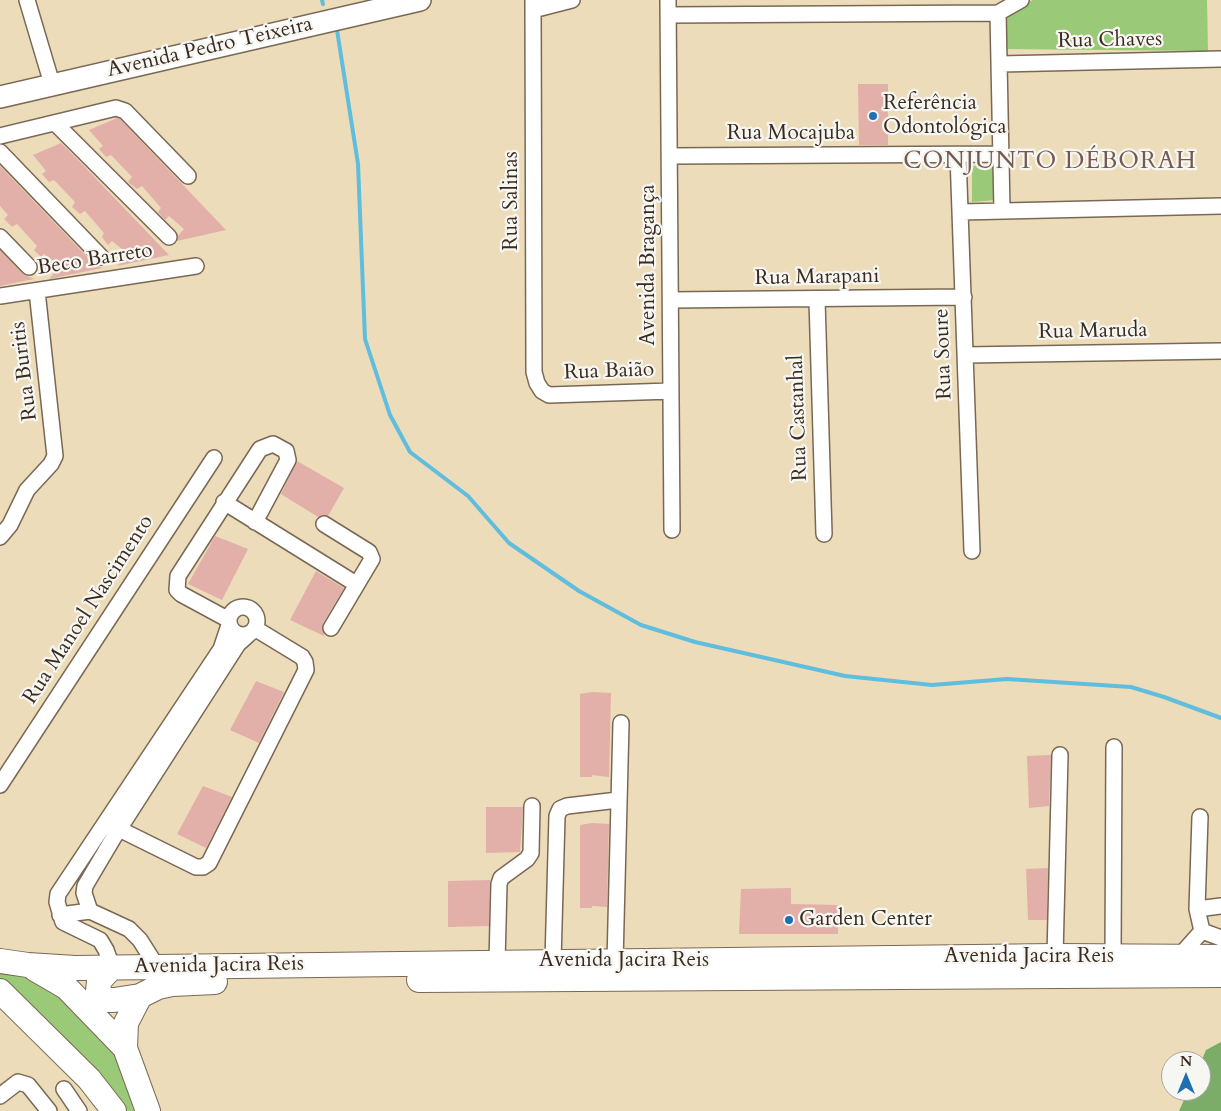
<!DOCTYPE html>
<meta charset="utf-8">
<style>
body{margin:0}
#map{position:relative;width:1221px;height:1111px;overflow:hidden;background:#eddcb9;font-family:Cardo,serif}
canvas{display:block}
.north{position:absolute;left:1161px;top:1051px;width:50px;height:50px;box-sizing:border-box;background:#f6f6f2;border:1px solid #aba49d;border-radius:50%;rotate:0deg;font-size:14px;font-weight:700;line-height:20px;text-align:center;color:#3b2a1e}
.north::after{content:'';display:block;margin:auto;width:18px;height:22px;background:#1f6fb2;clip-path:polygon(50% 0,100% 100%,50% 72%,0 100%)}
</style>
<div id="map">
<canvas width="1221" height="1111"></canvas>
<div class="north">N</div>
</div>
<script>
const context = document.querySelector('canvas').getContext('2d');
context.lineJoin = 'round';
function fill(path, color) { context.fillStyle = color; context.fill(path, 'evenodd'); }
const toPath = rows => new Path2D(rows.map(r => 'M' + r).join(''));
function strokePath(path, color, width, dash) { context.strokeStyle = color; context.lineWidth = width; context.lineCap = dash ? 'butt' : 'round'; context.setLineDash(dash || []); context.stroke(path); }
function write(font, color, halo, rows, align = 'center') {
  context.font = font + ' Cardo,serif'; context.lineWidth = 4.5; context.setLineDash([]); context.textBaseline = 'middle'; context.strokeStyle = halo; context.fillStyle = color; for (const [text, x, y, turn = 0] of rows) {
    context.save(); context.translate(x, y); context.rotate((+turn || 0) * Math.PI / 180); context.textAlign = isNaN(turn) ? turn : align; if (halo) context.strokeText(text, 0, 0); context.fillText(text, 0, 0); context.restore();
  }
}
const green = toPath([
 [1033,0,1207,0,1208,51,1004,49,1003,15],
 [996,165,996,200,972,202,972,166],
 [0,966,42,980,110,1043,136,1111,122,1111,0,984]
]);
const forest = toPath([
 [1221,1042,1221,1111,1179,1111,1188,1091,1201,1091,1201,1062,1206,1050]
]);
const stream = toPath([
 [322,0,323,4],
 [337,30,358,164,365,339,390,415,410,452,468,496,509,543,579,591,641,625,695,642,845,676,932,685,1007,679,1131,687,1164,697,1221,718]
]);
const building = toPath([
 [858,84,888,84,888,145,859,145],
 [117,118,120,119,226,230,177,241,178,236,184,229,169,216,165,220,158,212,161,208,142,186,137,189,128,182,132,177,111,155,106,157,99,149,103,146,89,130],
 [61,143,81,163,169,255,117,266,128,254,112,241,108,245,102,237,104,233,85,211,80,214,72,207,75,202,54,180,49,182,42,174,46,171,33,155],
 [0,166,94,264,102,268,49,279,60,266,44,254,41,257,34,250,37,246,17,224,12,227,4,219,8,215,0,206],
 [0,250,23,274,34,279,0,286],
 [297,461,344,488,328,516,318,517,281,494],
 [215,536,248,549,222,600,188,584],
 [316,571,344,588,323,623,324,636,290,620],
 [256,681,284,692,259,743,230,730],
 [592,692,611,693,609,777,592,775,592,777,580,777,580,694],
 [1051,755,1049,806,1029,808,1027,756],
 [203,786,232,797,206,848,177,834],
 [486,807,523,807,520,852,486,853],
 [592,823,609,824,607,907,592,906,592,908,580,908,580,825],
 [1048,868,1047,920,1028,920,1026,869],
 [490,880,489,926,448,927,448,881],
 [791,888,791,904,837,905,838,934,739,934,741,889]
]);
const street = toPath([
 [27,0,52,84],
 [533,0,534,372,537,383,542,391,549,395,671,391],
 [668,0,672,530],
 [533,10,572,0],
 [998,13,1002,210],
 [669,15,998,13,1021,0],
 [1000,64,1221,59],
 [55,123,169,237],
 [0,136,116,108,125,111,188,176],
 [0,152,101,257],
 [958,155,972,551],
 [670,156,1001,154],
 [961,212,1221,206],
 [0,237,29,267],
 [0,296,196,266],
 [671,300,964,297],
 [817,300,824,534],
 [965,355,1221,351],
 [224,502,356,584],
 [324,524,369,552,372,559,331,628],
 [0,537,10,525,27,490,51,464,55,456,37,291],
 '229 621a14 14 0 1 1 28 0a14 14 0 1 1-28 0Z',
 [229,620,181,594,177,590,178,576,260,449,273,444,286,451,288,460,255,522],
 [0,785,214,458],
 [111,825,196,867,203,867,209,863,306,670,305,662,302,657,256,629],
 [1197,909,1200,817],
 [60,915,90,911],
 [1202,931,1221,938],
 [1055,956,1060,755],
 [1113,956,1114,747],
 [1178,958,1202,931,1197,909,1221,906],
 [553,961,557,816,560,809,567,806,618,800],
 [497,962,499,884,501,878,527,859,531,853,532,806],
 [615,962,621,723],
 [112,967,106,950,100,940,63,922,57,902,58,894,221,649,229,625],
 [157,967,140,940,129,929,90,911,84,893,85,886,114,837,238,644,248,635],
 [64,1089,79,1111],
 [0,1096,18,1082,28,1085,49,1111]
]);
const secondary = toPath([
 [0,97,420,0]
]);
const primary = toPath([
 [0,961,28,965,75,968,1055,956,1221,957],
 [112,967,99,981,98,991,103,997,107,1000,114,1000,140,996],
 [35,969,66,987,125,1048,148,1111],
 [419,980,1221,975],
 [0,991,89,1079,114,1111],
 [125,1048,126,1023,140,996,158,987,172,984,215,982]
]);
const markers = [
 [873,116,5,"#1f6fb2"],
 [789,920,5,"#1f6fb2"]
];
const streetNames = [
 ["Rua Chaves",1110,41,-1],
 ["Avenida Pedro Teixeira",210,48,-13],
 ["Rua Mocajuba",791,134],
 ["Rua Salinas",512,201,-90],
 ["Beco Barreto",95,260,-9],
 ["Avenida Bragança",649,265,-90],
 ["Rua Marapani",817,278,-1],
 ["Rua Maruda",1093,332,-1],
 ["Rua Soure",944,354,-92],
 ["Rua Buritis",25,371,-97],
 ["Rua Baião",609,372,-2],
 ["Rua Castanhal",799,418,-92],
 ["Rua Manoel Nascimento",89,610,-57],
 ["Avenida Jacira Reis",1029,957],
 ["Avenida Jacira Reis",624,961],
 ["Avenida Jacira Reis",219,966,-1]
];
const poiNames = [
 ["Referência",883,104],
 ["Odontológica",883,128],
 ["Garden Center",799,920]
];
const quarterNames = [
 ["CONJUNTO DÉBORAH",1050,162]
];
fill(green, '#9ac978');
fill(forest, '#7bad68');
strokePath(stream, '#5fbddd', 4);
fill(building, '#e3afa9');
strokePath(street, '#796854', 18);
strokePath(secondary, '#796854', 24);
strokePath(primary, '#796854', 26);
strokePath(street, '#fff', 15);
strokePath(secondary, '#fff', 21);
strokePath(primary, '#fff', 24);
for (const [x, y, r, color] of markers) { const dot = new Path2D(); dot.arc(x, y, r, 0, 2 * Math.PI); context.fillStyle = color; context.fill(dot); strokePath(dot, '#f6f6f2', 2); }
write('21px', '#3b2a1e', '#f6f6f2', streetNames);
write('21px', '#3b2a1e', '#f6f6f2', poiNames, 'left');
context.letterSpacing = '1px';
write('24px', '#76594f', '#f6f6f2', quarterNames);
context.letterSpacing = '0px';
</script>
